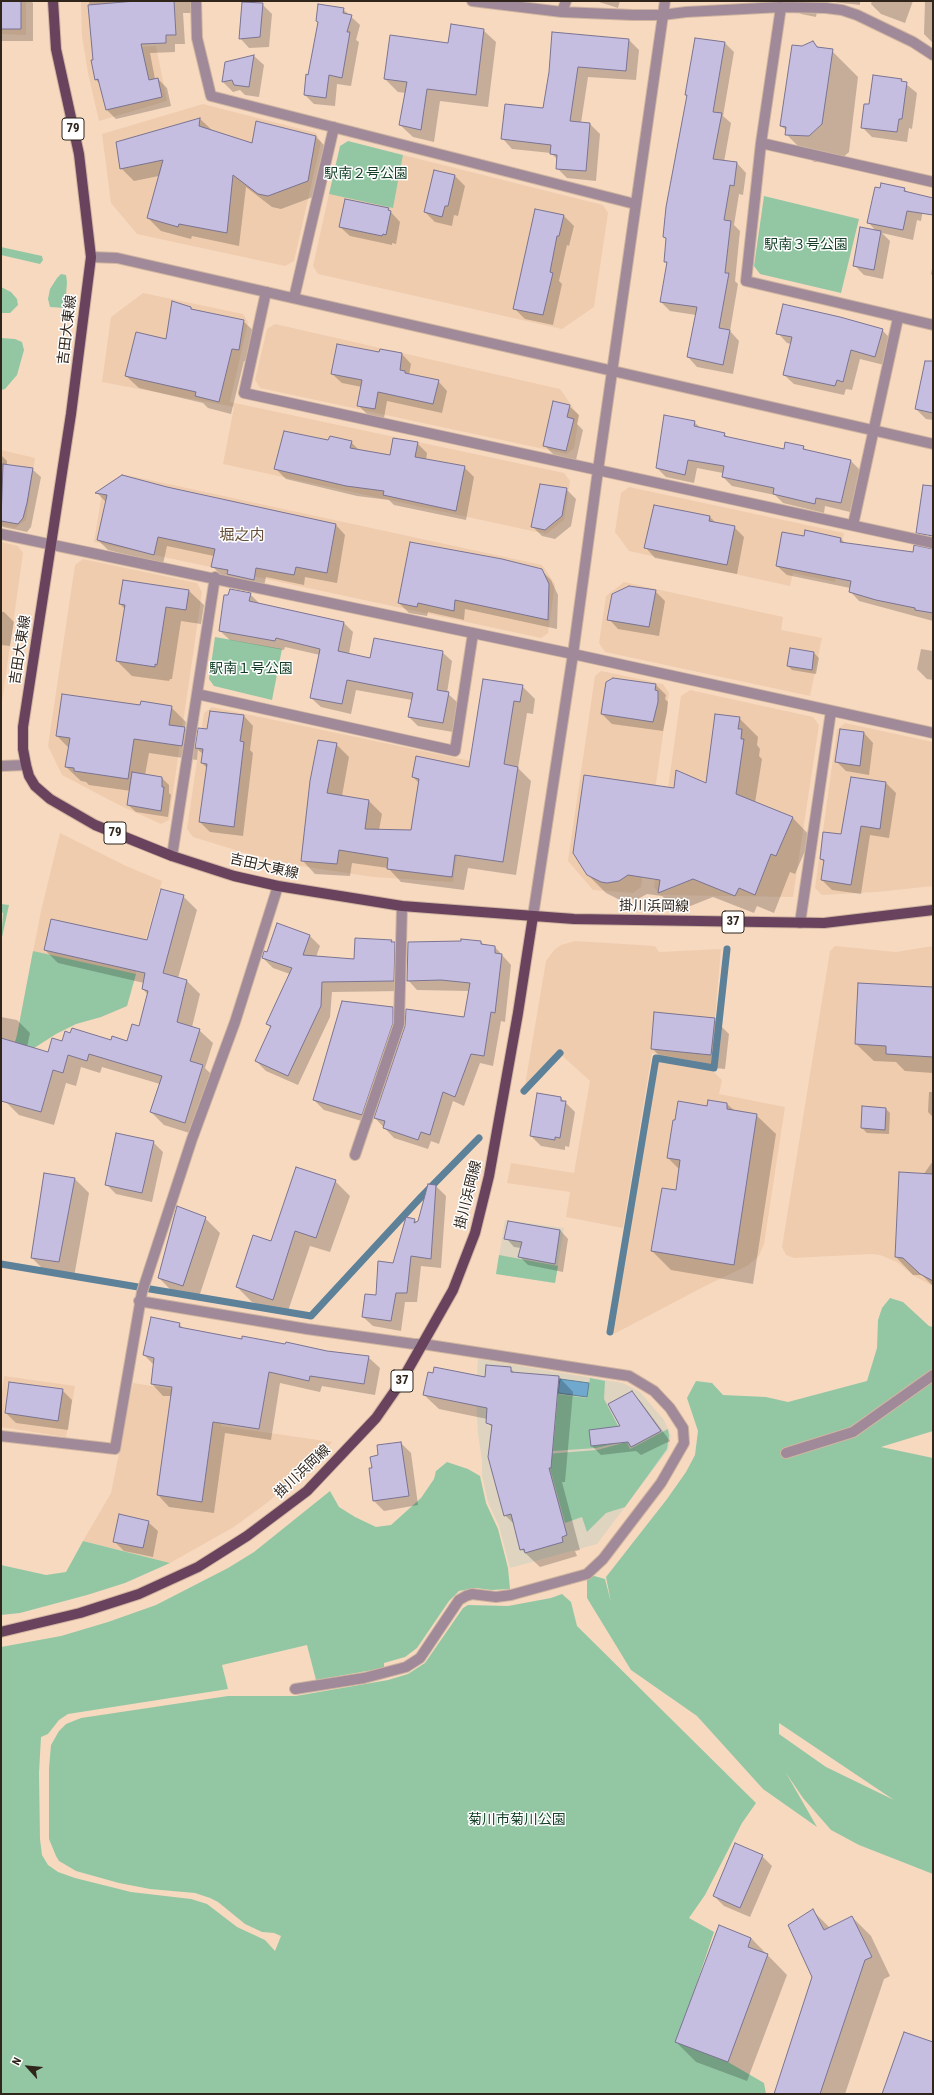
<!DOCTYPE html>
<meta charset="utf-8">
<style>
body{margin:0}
#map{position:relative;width:934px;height:2095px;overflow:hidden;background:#f7d9c0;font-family:"Roboto Condensed",sans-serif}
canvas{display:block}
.frame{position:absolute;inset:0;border:2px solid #2f251b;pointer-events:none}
.north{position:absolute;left:8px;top:2047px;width:40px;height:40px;-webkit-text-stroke:3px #fff;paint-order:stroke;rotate:297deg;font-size:11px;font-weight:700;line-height:16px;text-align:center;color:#2f251b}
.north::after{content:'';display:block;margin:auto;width:14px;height:18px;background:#2f251b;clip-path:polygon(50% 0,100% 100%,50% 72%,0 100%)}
</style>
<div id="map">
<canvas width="934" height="2095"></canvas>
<div class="frame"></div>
<div class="north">N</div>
</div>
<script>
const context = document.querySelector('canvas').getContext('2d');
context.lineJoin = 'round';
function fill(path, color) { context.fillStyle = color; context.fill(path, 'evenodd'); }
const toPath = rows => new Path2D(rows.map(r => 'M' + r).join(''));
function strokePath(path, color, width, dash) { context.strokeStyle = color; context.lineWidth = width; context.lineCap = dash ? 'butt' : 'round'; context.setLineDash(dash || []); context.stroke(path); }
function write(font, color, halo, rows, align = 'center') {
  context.font = font + ' "Roboto Condensed","Noto Sans JP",sans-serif'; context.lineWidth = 3; context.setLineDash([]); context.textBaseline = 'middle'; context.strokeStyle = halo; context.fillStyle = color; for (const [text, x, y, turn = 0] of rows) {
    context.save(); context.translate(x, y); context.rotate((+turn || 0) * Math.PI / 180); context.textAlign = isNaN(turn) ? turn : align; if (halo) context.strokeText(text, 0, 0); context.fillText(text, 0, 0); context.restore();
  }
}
const built = toPath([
 [1,1,26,1,26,35,1,34],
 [81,1,134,1,137,47,156,46,167,101,99,121,88,73,82,36],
 [203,104,316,133,321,142,294,261,285,266,137,234,111,203,102,134],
 [403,155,603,205,608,213,594,307,562,329,318,274,313,266,329,194,393,207],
 [143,293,243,314,248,322,230,402,564,473,570,481,564,520,546,534,223,464,234,407,102,382,111,317],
 [275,324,560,389,579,416,574,448,567,454,260,388,255,380,267,329],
 [1,450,35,458,26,520,15,528,1,525],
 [122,474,542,565,555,584,548,633,541,638,94,542,103,487],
 [629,487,844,533,835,582,793,573,790,586,629,551,615,532,621,493],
 [1,542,18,546,23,553,1,710],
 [83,559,197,583,202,592,169,820,161,824,121,806,62,775,48,746,75,565],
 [624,582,783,617,781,630,822,638,810,696,605,652,599,643,606,596],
 [601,671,663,684,669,693,641,887,633,893,593,890,568,861,595,676],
 [690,690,813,717,819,725,793,897,660,895,654,887,681,696],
 [212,707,471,761,453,882,373,877,294,865,242,852,193,837,187,829,204,713],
 [845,723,933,742,933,886,877,892,822,895,815,888,837,730],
 [60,833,126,866,162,881,127,1006,101,1017,76,1024,57,1033,9,1064,17,1035,41,911],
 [575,941,655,946,659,952,721,949,711,1064,652,1053,623,1228,566,1217,570,1192,507,1183,511,1163,574,1173,590,1081,557,1051,525,1085,546,961,554,950,561,945],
 [835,946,896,952,933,946,933,1286,914,1276,897,1262,880,1255,871,1254,794,1258,786,1255,782,1247,830,951],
 [658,1061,713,1071,722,1080,719,1094,785,1107,764,1244,759,1256,747,1266,707,1285,612,1335],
 [4,1376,75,1386,66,1437,1,1427,1,1400],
 [133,1383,226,1398,221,1426,332,1442,322,1454,268,1502,234,1527,170,1563,83,1541,111,1493]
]);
const education = toPath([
 [505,1220,564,1228,555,1283,496,1274],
 [478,1359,623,1383,640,1392,664,1420,671,1436,668,1450,597,1544,510,1568,499,1526,488,1502,482,1475,482,1460,478,1434,476,1398]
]);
const green = toPath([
 [348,141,403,155,393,208,329,194,340,146],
 [764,196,859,219,841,293,760,274,754,266],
 [1,247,42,256,43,260,40,264,1,255],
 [61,274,66,275,67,282,65,308,50,307,48,299,50,289,57,278],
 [1,287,11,292,17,299,18,305,10,313,1,313],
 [1,338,15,339,22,342,24,350,17,375,5,389,1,390],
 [215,637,282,649,272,700,214,686,209,679],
 [1,904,9,905,1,942,3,913,1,912],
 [33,951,136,974,127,1006,101,1017,76,1024,56,1034,9,1064,17,1035],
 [499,1255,558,1266,555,1283,496,1274],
 [890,1298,903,1302,929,1326,933,1327,933,1431,881,1447,933,1458,933,1874,859,1845,831,1830,803,1798,786,1773,817,1827,763,1789,697,1716,631,1670,587,1598,587,1574,605,1579,611,1602,606,1577,667,1499,686,1472,695,1455,698,1431,687,1398,696,1381,712,1383,723,1395,766,1397,788,1402,867,1381,877,1348,878,1320,882,1308],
 [779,1724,779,1723,894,1800,826,1767,779,1734],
 [590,1378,605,1381,604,1399,626,1441,596,1448,553,1451,558,1394,587,1398],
 [668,1429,669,1436,667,1449,625,1507,606,1513,587,1532,582,1517,565,1523,546,1454,597,1450,627,1442,630,1449],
 [447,1462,468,1469,480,1476,486,1503,498,1529,508,1568,510,1589,491,1590,476,1588,459,1591,449,1601,417,1648,405,1657,384,1663,384,1668,316,1680,307,1645,222,1665,228,1689,68,1714,59,1720,48,1734,41,1737,39,1773,40,1839,42,1855,48,1865,58,1872,75,1878,131,1892,191,1899,207,1904,237,1927,265,1940,275,1951,281,1936,274,1933,262,1932,245,1924,218,1902,210,1898,195,1893,150,1889,119,1883,76,1871,59,1861,56,1856,49,1839,49,1768,51,1745,59,1731,66,1724,81,1718,228,1696,296,1696,388,1680,408,1674,425,1663,463,1608,468,1605,508,1606,551,1598,562,1594,571,1602,577,1626,756,1803,742,1823,705,1895,689,1918,714,1932,677,2042,728,2062,764,2083,766,2094,1,2094,1,1647,61,1636,108,1622,156,1605,228,1568,254,1552,330,1491,339,1507,355,1517,376,1527,391,1525,421,1498,434,1479,436,1471],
 [83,1541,170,1563,125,1583,87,1595,20,1613,1,1615,1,1565,46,1575,66,1572]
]);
const water = toPath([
 [560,1379,589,1383,587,1397,558,1393,560,1379]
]);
const shadow = toPath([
 [1,1,31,1,33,3,33,41,1,41],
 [89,1,191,1,192,13,183,13,185,44,175,44,175,52,150,53,155,79,158,79,167,88,171,106,116,119,107,110,100,84,96,80],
 [596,1,620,1,618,8],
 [788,1,819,1,816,17,801,14],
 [824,1,860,1,860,5],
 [872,1,913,1,905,23,881,14,871,4],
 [925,1,933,1,933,43,924,34],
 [262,4,272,14,269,47,249,48,240,38],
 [343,9,360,25,356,40,359,42,351,86,337,84,335,106,314,104,305,95,309,76],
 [483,30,496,42,488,107,440,101,434,142,413,137,400,125,406,93,398,92,385,79,449,44],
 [629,40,639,50,636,80,588,77,581,123,590,124,600,134,596,181,567,178,557,168,558,160,551,153,512,149,503,139,544,109,550,72],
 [813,42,819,48,831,50,858,77,849,152,837,163,814,162,786,134,787,131,781,126,802,47],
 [725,43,734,52,723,116,731,123,724,162,737,163,746,173,743,195,739,194,734,225,740,231,735,281,738,284,730,331,739,341,733,374,697,367,688,357,696,315,670,311,661,302,668,264,665,262,667,240,664,237,688,96,686,94],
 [254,56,264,65,259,97,245,95,240,90,233,92,223,82,226,62],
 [901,80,917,93,912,129,909,128,907,142,872,137,862,127,870,106],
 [200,119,213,131,252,144,257,122,316,137,329,150,321,194,281,209,272,207,246,187,239,246,192,236,191,239,161,231,148,218,159,176,134,181,121,168,117,142],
 [434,172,455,176,465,186,458,216,454,215,452,226,435,222,425,212],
 [881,189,904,189,924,204,921,221,917,220,913,240,882,233,890,241,883,279,864,275,854,265,876,231,868,222],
 [388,209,400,222,396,244,392,243,392,245,350,236,340,227],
 [536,210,564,216,574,226,569,246,567,245,559,281,562,284,553,325,525,319,515,309],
 [933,263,933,276,931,274],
 [191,308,194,311,243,321,256,333,251,362,244,361,231,414,208,408,203,403,139,388,126,376,167,340],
 [882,330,891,339,884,365,860,359,852,390,846,389,844,395,794,384,784,375,791,344,787,343,778,333],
 [380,353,402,354,411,364,409,375,438,381,447,391,442,413,387,401,384,418,368,415,358,405,362,387,342,383,332,374],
 [933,378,933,420,926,419,916,409],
 [569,406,579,415,577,424,583,430,576,460,554,455,544,445],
 [694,422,702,429,724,434,729,438,784,450,803,447,806,450,851,461,860,470,850,512,825,506,824,513,783,503,775,495,732,486,723,477,723,473,697,468,694,483,666,477,657,468],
 [329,442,351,442,360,451,391,457,417,443,427,453,426,460,464,467,474,477,466,520,394,505,389,500,357,496,286,479,276,469],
 [1,455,7,461,7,465,32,469,41,477,31,527,27,532,3,527,1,525],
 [566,489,576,499,571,526,555,539,542,536,532,526],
 [933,492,933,535,926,534,926,536,933,537,933,543,926,542,917,532],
 [97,493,336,525,345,535,337,583,305,577,304,585,266,577,263,590,222,576,212,566,214,556,167,546,163,564,108,550,98,540,107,503],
 [710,517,717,524,734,527,744,537,737,574,655,558,646,548],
 [804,537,841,539,845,543,914,554,933,550,933,621,859,601,850,591,850,588,787,575,777,566],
 [541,570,551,580,558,595,557,629,465,609,464,620,428,612,427,616,409,613,399,603],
 [124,581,189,591,204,605,201,624,181,621,172,679,170,679,169,681,132,676,117,661,125,609,120,604],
 [655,591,665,601,659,636,618,629,609,619],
 [250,594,260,604,343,622,353,632,349,654,371,659,442,652,452,661,447,693,458,703,453,732,418,726,409,717,412,700,356,690,351,714,321,707,311,698,320,655,285,647,284,650,230,640,220,631],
 [1,612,4,612,14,622,10,646,1,645],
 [921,649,933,651,933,680,927,679,917,669],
 [814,653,819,658,816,674,792,670,788,666],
 [656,685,666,695,665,699,668,702,667,712,663,731,612,724,602,714],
 [522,686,535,699,533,714,527,713,518,768,531,781,516,875,468,868,464,890,401,882,388,868,352,863,350,876,315,874,302,860,336,744,349,757,342,796,369,801,382,814,379,830,411,831,419,783,413,777,470,769],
 [141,707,171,707,186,722,185,728,197,741,208,731,244,716,253,726,250,750,253,753,243,836,210,832,200,822,207,768,202,763,203,754,198,750,197,760,149,753,145,775,162,778,169,785,169,793,171,795,168,817,136,812,128,805,131,791,89,785,86,782,81,781,66,767,69,748,57,736],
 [739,718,758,737,757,745,760,749,759,756,762,759,755,803,793,818,811,837,795,874,790,872,774,913,757,906,754,913,713,897,678,911,662,896,647,894,638,899,620,900,606,893,587,874,674,789,707,785],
 [864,733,873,743,869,775,846,771,836,761],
 [852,778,886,783,896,793,889,838,870,835,861,894,832,890,822,880,825,863,821,859,842,836],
 [183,896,197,910,178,978,187,981,200,994,192,1027,199,1030,213,1043,205,1068,216,1079,199,1136,164,1125,151,1112,160,1084,102,1067,100,1073,81,1067,76,1086,66,1083,54,1125,19,1115,6,1102,1,1073,1,1017,17,1020,30,1033,27,1047,48,1053,63,1042,128,1042,140,1027,148,995,143,989,144,983,58,963,45,950,148,941],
 [310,936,320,946,316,957,355,960,391,941,404,953,403,991,332,992,330,1017,298,1085,266,1071,256,1061,271,1028,267,1024,290,974,273,968,263,958,268,953],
 [481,942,484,945,495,947,511,965,505,1022,501,1021,493,1066,480,1063,464,1106,453,1101,439,1144,431,1141,428,1149,394,1138,374,1117,372,1124,324,1110,314,1100,392,1008,402,1018,402,1037,465,1018,469,991,417,990,408,980],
 [933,988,933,1073,905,1071,896,1062,874,1061,856,1044],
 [714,1019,729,1034,725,1069,666,1063,652,1048],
 [929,1092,933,1092,933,1117,928,1112],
 [561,1098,575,1112,569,1147,565,1146,565,1150,541,1146,531,1136],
 [709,1101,727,1104,735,1111,756,1115,776,1134,753,1284,671,1270,652,1251,677,1191,680,1170,668,1158,708,1107],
 [886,1109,890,1113,889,1134,867,1133,862,1128],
 [153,1142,163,1152,152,1202,116,1194,106,1184],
 [933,1161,933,1286,922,1275,913,1275,896,1257,923,1175],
 [74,1178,89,1193,74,1277,47,1273,32,1258],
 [335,1181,350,1196,330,1252,310,1246,287,1314,252,1302,237,1287,271,1242],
 [436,1186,446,1196,441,1268,421,1266,417,1302,405,1302,401,1331,373,1326,363,1317,377,1297,414,1220,417,1222,419,1221],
 [205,1218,220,1233,198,1300,174,1293,159,1278],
 [560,1230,568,1239,563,1272,528,1265,520,1257,521,1248,514,1247,506,1238],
 [179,1324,184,1329,243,1340,368,1357,380,1368,375,1395,322,1386,320,1392,280,1383,271,1440,225,1433,214,1513,169,1507,158,1495,171,1396,163,1396,152,1384,154,1365,144,1355],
 [510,1368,516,1374,559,1377,573,1392,565,1482,562,1482,580,1550,575,1551,577,1556,540,1567,521,1549,515,1525,505,1515,493,1428,487,1422,487,1419,439,1409,424,1395,486,1378],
 [10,1383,62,1390,72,1400,68,1430,16,1423,6,1413],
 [632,1392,641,1402,670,1441,641,1455,636,1451,601,1455,592,1446,621,1427],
 [401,1443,411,1453,418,1505,384,1511,374,1501,373,1469,380,1456],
 [148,1522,158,1531,153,1557,124,1551,114,1541],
 [762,1856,772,1866,750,1917,724,1906,714,1896],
 [813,1911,830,1928,852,1917,871,1936,890,1976,884,1979,845,2094,775,2094,813,1976],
 [751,1938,787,1975,747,2081,696,2062,676,2042]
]);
const stream = toPath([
 [524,1091,560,1053],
 [1,1264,311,1316,421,1197,479,1138],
 [610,1332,656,1058,714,1068,727,949]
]);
const building = toPath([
 [1,1,21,1,21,29,1,29,1,1],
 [136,1,174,1,176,35,166,35,166,43,141,44,149,80,158,78,162,97,106,110,98,79,95,80,91,60,93,60,88,5,136,1],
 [242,2,263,3,260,37,239,39,242,2],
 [318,4,344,8,343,13,352,15,347,32,350,32,342,78,329,75,326,98,304,95,306,74,308,75,318,22,316,21,318,4],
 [451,24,484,29,476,95,427,89,421,130,399,125,407,82,384,79,390,35,448,43,451,24],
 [552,32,629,39,626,71,578,67,570,121,590,123,586,171,556,169,557,155,550,154,551,145,501,139,505,104,543,108,549,72,552,32],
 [695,38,725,42,713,112,722,113,713,159,737,162,734,186,730,185,724,220,731,221,725,273,729,273,719,328,730,330,723,365,687,357,697,307,660,302,667,262,664,262,666,238,663,237,666,207,687,95,685,95,695,38],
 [813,41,817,47,833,49,822,124,809,136,785,135,786,127,780,126,792,45,802,46,813,41],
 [254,55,249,87,234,85,232,80,222,82,225,62,254,55],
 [873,75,902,79,901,81,907,82,902,119,899,119,897,132,861,128,864,104,869,104,873,75],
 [200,118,199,126,252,143,256,121,316,136,308,181,268,196,258,194,233,175,227,233,179,224,178,227,147,218,163,160,120,169,116,142,200,118],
 [434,170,455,175,448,206,445,206,442,217,424,212,434,170],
 [881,183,905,188,904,191,933,198,933,215,907,211,903,230,867,223,875,187,880,188,881,183],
 [345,199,389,208,388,210,391,211,386,235,383,234,382,236,339,227,345,199],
 [535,209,564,215,559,236,557,236,550,272,553,273,543,315,513,309,535,209],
 [860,227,881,231,874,270,853,266,860,227],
 [172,301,191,307,191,309,244,320,239,350,232,349,219,402,195,396,196,392,125,376,136,332,166,339,172,301],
 [783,304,840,317,883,329,875,357,851,350,843,382,837,380,835,386,783,375,792,337,776,334,783,304],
 [337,344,379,352,380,349,402,353,400,370,405,371,405,373,439,380,433,404,378,392,375,409,357,406,362,380,331,374,337,344],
 [925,361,933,361,933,413,915,409,925,361],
 [553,401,570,405,567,417,574,419,566,451,543,446,553,401],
 [664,415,695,421,694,426,725,433,724,436,784,449,785,442,804,446,803,449,851,460,841,503,816,498,815,504,773,494,774,488,722,477,724,466,688,460,685,475,656,468,664,415],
 [284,431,328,440,330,436,352,441,350,448,390,455,393,438,418,442,415,457,465,466,456,511,383,495,384,491,346,486,274,469,284,431],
 [3,464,33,468,27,503,23,518,18,524,1,521,3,464],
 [122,475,167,487,336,524,327,573,296,567,294,575,256,568,254,580,227,574,228,570,211,567,215,549,158,537,154,555,97,540,107,495,95,493,122,475],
 [540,484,567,488,562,516,545,530,531,527,540,484],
 [923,485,933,486,933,536,916,533,923,485],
 [654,505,710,516,709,521,735,526,727,565,644,548,654,505],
 [805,530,841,538,840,542,913,552,914,545,933,549,933,613,915,610,915,608,876,600,849,592,851,581,776,566,782,532,804,536,805,530],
 [410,542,502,559,542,569,549,584,548,620,455,600,454,611,418,603,417,607,398,603,410,542],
 [123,580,189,590,186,610,166,607,157,665,155,664,155,667,116,661,125,605,119,604,123,580],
 [629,586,656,590,649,627,607,620,612,594,629,586],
 [230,589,251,593,249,601,344,622,338,651,370,658,374,638,443,651,437,690,449,692,443,723,408,717,413,693,347,680,342,704,310,698,320,649,276,638,275,641,219,631,224,595,228,595,230,589],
 [790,648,814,652,812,670,787,666,790,648],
 [613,678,656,684,655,690,658,691,658,702,653,722,601,714,606,682,613,678],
 [483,679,523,685,520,702,514,701,504,764,518,767,503,862,455,855,452,877,387,869,388,858,339,850,337,864,301,861,310,781,318,740,337,743,327,793,369,800,365,829,411,830,419,779,412,777,416,756,469,767,483,679],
 [62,694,140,705,141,701,172,706,169,725,185,727,182,746,134,739,128,779,74,771,74,768,65,767,70,738,56,736,62,694],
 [210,711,244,715,240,741,244,742,234,827,199,822,207,764,201,763,203,749,195,748,198,728,207,729,210,711],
 [715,714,740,717,738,729,742,729,741,739,744,739,736,794,793,817,776,856,771,854,755,895,739,888,735,896,693,879,658,893,660,880,628,875,619,881,607,883,601,882,587,875,573,853,584,775,674,788,676,770,706,783,715,714],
 [840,729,864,732,860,766,835,762,840,729],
 [132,772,162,777,162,787,164,787,161,811,127,805,132,772],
 [851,777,886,782,880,829,861,826,851,885,821,880,824,860,820,859,823,832,841,834,851,777],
 [161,889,184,895,163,973,187,980,177,1022,200,1029,190,1061,203,1065,185,1123,150,1112,162,1076,89,1054,87,1061,68,1055,63,1073,53,1070,41,1112,1,1101,1,1038,48,1052,52,1038,62,1041,65,1031,70,1033,72,1028,111,1040,112,1036,127,1041,132,1024,139,1026,148,991,142,989,145,973,44,950,51,919,147,940,161,889],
 [277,923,310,935,303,955,354,959,355,938,392,940,391,942,395,942,394,981,322,982,321,1006,288,1076,255,1061,271,1026,266,1024,292,968,262,958,264,951,267,952,277,923],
 [461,939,481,941,481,944,495,946,495,953,502,954,495,1013,491,1012,484,1056,471,1054,455,1097,443,1092,430,1135,421,1132,418,1140,383,1128,385,1121,374,1118,405,1026,406,1009,464,1017,470,983,441,980,407,981,408,942,461,941,461,939],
 [858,983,933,987,933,1057,886,1054,886,1046,855,1044,858,983],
 [342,1001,393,1007,393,1023,362,1115,313,1100,342,1001],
 [654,1012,715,1018,711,1055,651,1049,654,1012],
 [537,1093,561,1097,561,1101,566,1101,560,1138,555,1137,555,1140,530,1136,537,1093],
 [708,1100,727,1103,727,1109,757,1114,734,1265,651,1251,662,1188,676,1190,680,1160,667,1158,673,1120,675,1120,678,1101,707,1106,708,1100],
 [862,1106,886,1108,885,1130,861,1128,862,1106],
 [116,1133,154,1141,142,1193,105,1185,116,1133],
 [296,1167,336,1180,316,1238,295,1231,273,1300,236,1287,253,1235,271,1241,296,1167],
 [899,1172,933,1174,933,1281,920,1274,903,1258,895,1257,899,1172],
 [44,1173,75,1178,59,1262,31,1258,44,1173],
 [428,1184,436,1185,431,1259,411,1256,407,1293,396,1293,391,1321,362,1317,365,1294,376,1295,378,1261,393,1263,406,1217,415,1219,414,1223,418,1221,428,1184],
 [177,1206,206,1217,183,1286,158,1278,177,1206],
 [508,1221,560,1230,555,1264,518,1257,522,1242,504,1239,508,1221],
 [151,1317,180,1323,179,1327,242,1339,242,1336,285,1344,286,1342,327,1351,369,1356,364,1384,310,1376,309,1381,269,1372,259,1429,213,1422,202,1502,157,1495,172,1387,151,1384,154,1358,143,1355,151,1317],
 [486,1365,511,1367,511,1372,559,1376,551,1468,549,1468,567,1535,562,1537,563,1542,525,1553,524,1549,520,1550,511,1514,504,1516,488,1457,492,1425,486,1423,487,1408,423,1395,428,1372,433,1373,434,1367,485,1377,486,1365],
 [9,1382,63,1389,58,1421,5,1413,9,1382],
 [632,1391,661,1431,631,1447,628,1442,591,1446,589,1430,620,1426,608,1404,632,1391],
 [401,1442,409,1496,373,1501,369,1468,372,1468,370,1457,378,1455,377,1445,401,1442],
 [119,1514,149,1521,143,1548,113,1542,119,1514],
 [735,1843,763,1855,740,1908,713,1896,735,1843],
 [813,1909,824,1930,852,1916,872,1957,865,1960,820,2094,774,2094,812,1977,788,1925,813,1909],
 [719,1925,751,1938,748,1947,768,1954,728,2062,675,2042,719,1925],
 [904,2032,933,2042,933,2094,882,2094,904,2032]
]);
const minor = toPath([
 [196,1,197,38,211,96,635,204],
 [472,1,562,12,633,15,662,15,686,12,781,7,826,8,842,10,857,15,913,42,933,55],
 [781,7,761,143,746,281,933,325],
 [562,12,566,1],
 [761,143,933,182],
 [266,292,244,393,933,543],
 [294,298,334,127],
 [853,525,898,318],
 [1,534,573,654,933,733],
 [197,694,455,751,473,633],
 [1,766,26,765],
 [172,856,215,577],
 [800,923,831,711],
 [355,1155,399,1024,402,906],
 [139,1301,307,1329,414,1344,423,1344,629,1376,654,1391,670,1408,683,1428,684,1443,661,1483,603,1559,587,1574,511,1595,496,1597,472,1594,466,1596,459,1600,420,1658,406,1667,364,1678,295,1689],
 [1,1436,115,1449,142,1292,192,1139,235,1022,278,886],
 [786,1453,853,1432,933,1375]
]);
const tertiary = toPath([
 [91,257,117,258,933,444],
 [533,916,573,654,598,470,665,1]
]);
const primary = toPath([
 [53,1,56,49,79,154,91,257,71,414,23,727,23,749,26,765,29,776,35,786,50,799,95,825,172,856,234,876,278,886,402,906,574,919,824,923,933,910],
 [1,1632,80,1613,139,1594,198,1567,247,1536,307,1491,376,1418,401,1382,453,1290,475,1233,489,1176,518,1013,533,916]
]);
const shields = [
 [73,129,22],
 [115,833,22],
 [733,922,22],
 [402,1381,22]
];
const shieldNames = [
 ["79",73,129],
 ["79",115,833],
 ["37",733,922],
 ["37",402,1381]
];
const parkNames = [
 ["駅南２号公園",366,174],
 ["駅南３号公園",806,245],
 ["駅南１号公園",251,669],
 ["菊川市菊川公園",517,1820]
];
const streetNames = [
 ["吉田大東線",68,330,-83],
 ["吉田大東線",21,650,-81],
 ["吉田大東線",264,867,13],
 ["掛川浜岡線",654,907,1],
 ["掛川浜岡線",469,1195,-76],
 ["掛川浜岡線",303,1472,-43]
];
const neighbourhoodNames = [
 ["堀之内",242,536]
];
fill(built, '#efccae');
fill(education, '#ded4c0');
fill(green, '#93c7a4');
fill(water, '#70a9cd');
strokePath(water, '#5c8198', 1);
fill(shadow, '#0003');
strokePath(stream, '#5c8198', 7);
fill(building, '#c5bee0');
strokePath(building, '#7a7492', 1);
strokePath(minor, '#cfb59f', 12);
strokePath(tertiary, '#cfb59f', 12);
strokePath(primary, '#cfb59f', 12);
strokePath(minor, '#a08999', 10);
strokePath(tertiary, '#a08999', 10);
strokePath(primary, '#69425e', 10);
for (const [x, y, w] of shields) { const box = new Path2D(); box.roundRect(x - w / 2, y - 11, w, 22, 3); context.fillStyle = '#fff'; context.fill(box); strokePath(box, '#2f251b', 1); }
write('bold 13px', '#2f251b', null, shieldNames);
write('14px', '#133f26', '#fff', parkNames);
write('14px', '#2f251b', '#fff', streetNames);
write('15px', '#674e39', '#fff', neighbourhoodNames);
</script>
